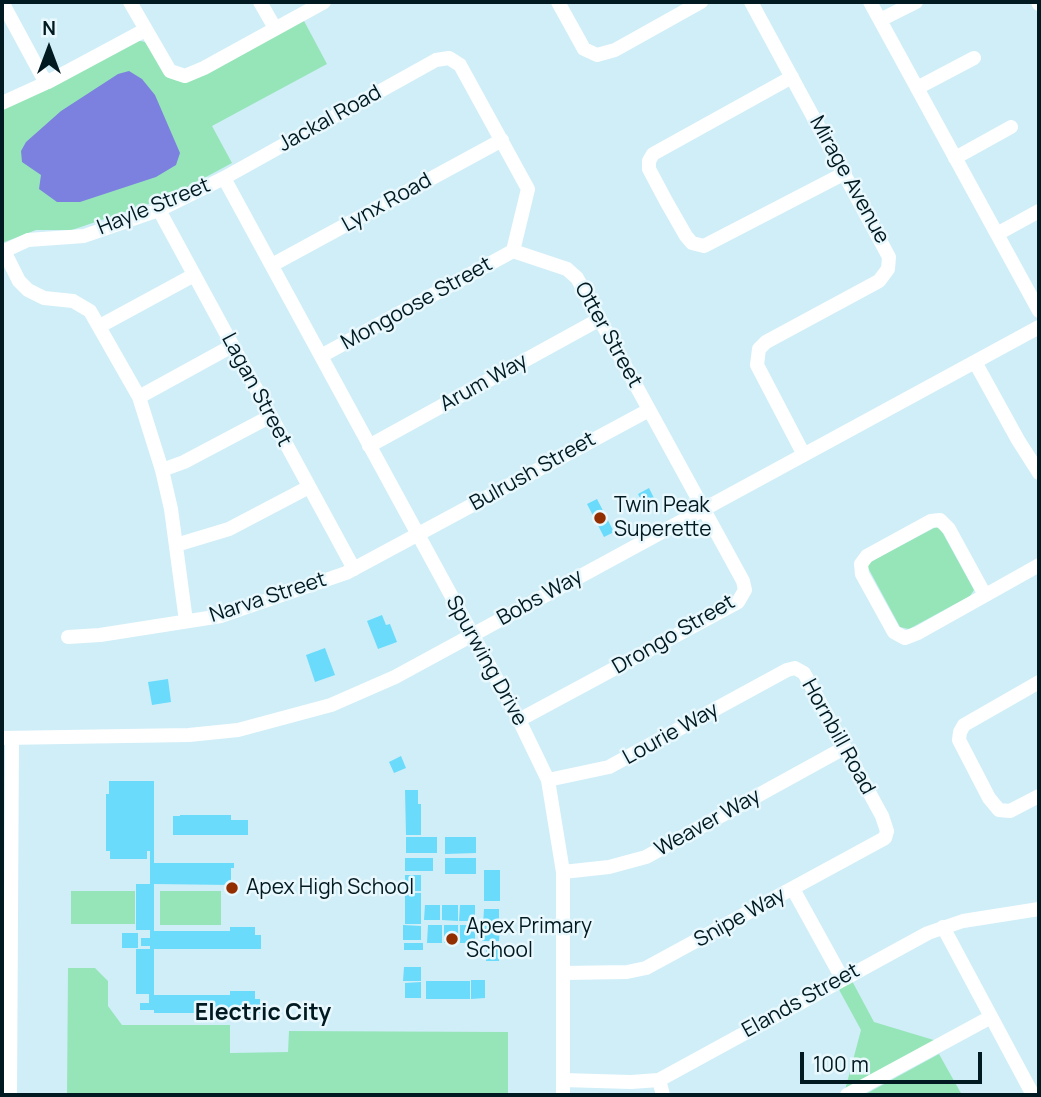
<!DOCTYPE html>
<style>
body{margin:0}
#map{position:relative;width:1041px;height:1097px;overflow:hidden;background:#d0eef8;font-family:Manrope,sans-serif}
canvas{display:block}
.frame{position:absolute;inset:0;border:4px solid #011a21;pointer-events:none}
.north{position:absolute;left:14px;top:14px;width:70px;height:70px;-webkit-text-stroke:5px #e9f8fd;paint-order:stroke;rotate:0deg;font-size:19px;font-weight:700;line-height:28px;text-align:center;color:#011a21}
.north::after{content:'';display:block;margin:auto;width:24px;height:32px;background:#011a21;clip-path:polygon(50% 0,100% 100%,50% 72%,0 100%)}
.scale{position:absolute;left:800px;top:1052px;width:182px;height:32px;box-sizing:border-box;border:4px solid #011a21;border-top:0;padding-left:9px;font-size:21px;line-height:24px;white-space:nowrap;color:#011a21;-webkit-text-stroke:5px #e9f8fd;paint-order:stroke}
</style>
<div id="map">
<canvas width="1041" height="1097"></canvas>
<div class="frame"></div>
<div class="north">N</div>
<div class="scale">100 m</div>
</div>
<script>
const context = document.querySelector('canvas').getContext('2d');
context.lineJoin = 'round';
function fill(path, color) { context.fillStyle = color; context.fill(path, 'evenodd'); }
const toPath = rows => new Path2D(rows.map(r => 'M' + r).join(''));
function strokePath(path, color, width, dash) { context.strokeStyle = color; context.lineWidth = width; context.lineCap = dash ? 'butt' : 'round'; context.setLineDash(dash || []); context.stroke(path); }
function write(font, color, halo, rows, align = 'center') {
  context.font = font + ' Manrope,sans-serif'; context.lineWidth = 5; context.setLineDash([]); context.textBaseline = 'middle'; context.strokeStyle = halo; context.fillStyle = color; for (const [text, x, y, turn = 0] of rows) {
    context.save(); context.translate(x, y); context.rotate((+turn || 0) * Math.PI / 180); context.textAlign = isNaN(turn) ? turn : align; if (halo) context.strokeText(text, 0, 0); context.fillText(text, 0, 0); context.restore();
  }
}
const green = toPath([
 [303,19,327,64,212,126,232,163,169,197,72,230,36,230,2,243,2,107,136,40,145,42,169,77,183,81],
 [936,527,940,528,974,590,970,596,909,629,900,627,866,564],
 [71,891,135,891,135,924,71,924],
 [160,891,221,891,221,925,160,925],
 [68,968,95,968,108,981,108,1006,122,1025,230,1025,230,1053,288,1052,289,1031,508,1032,508,1095,67,1095],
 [851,979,874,1022,937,1041,845,1090,861,1030,837,986],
 [939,1054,962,1095,864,1095]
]);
const water = toPath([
 [129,71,142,79,155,95,180,153,176,165,156,177,80,202,57,202,39,189,41,175,22,162,21,151,26,142,61,111,118,74]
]);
const building = toPath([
 [649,488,656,502,645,508,638,494],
 [597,499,614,532,604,537,587,504],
 [382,615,386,625,390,624,397,642,378,649,367,621],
 [325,648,335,675,315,682,306,655],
 [168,679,171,702,152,705,148,682],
 [401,756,406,768,394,773,389,762],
 [109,781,154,781,154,863,234,863,234,868,231,868,231,885,154,884,154,931,230,931,230,927,255,927,255,935,261,935,261,949,154,949,154,995,230,995,230,991,255,991,255,999,260,999,260,1013,154,1013,154,1010,140,1010,140,1003,149,1003,149,994,136,994,136,949,150,949,150,946,141,946,141,938,150,938,150,930,136,930,136,884,150,884,150,851,147,851,147,859,110,859,110,851,106,851,106,794,109,794],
 [405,790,418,790,418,804,421,804,421,835,406,835],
 [180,815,231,815,231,820,248,820,248,835,173,835,173,816,180,816],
 [406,837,437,837,437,853,406,853],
 [445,837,476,837,476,853,445,854],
 [405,858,433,858,433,871,405,871],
 [445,858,476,858,476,874,445,874],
 [484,870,500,870,500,901,484,901],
 [405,875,421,875,421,891,405,891],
 [405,893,421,893,421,924,405,924],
 [425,905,440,905,440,920,424,920],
 [442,905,458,905,458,921,442,920],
 [460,905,475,905,475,921,459,921],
 [484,909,499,909,499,925,483,925],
 [403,925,421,926,421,940,403,940],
 [428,925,442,925,442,943,427,943],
 [444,925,458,925,458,943,444,943],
 [460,925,475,925,475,943,460,943],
 [482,926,500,926,499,941,482,941],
 [122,933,138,933,138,948,122,948],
 [404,943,423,943,423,950,404,950],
 [486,948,499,948,499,961,486,961],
 [404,967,421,967,421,981,403,981],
 [471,980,485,980,485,998,471,999],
 [426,981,470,981,470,999,426,999],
 [421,982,421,998,405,998,405,983]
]);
const minor = toPath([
 [2,2,42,76,48,82,145,30],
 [130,2,170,71,185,76,204,68,324,2],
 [260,2,275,28],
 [558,2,584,49,597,55,615,50,701,2],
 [751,2,889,257,888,269,879,281,766,342,759,349,757,365,804,455],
 [870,2,1039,311],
 [1038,2,1039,4],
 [880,20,916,2],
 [792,77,653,154,649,161,649,169,666,201,686,236,692,243,704,246,845,173],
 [917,88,974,58],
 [2,103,48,82],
 [955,158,1011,127],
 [224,178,519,720,548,780,563,872,563,1095],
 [159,210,354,569],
 [997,234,1039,211],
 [4,251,19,281,28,290,44,298,73,301,90,311,139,397,162,470,171,509,186,621],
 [513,251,567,269,577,278,743,581,745,590,738,602,519,720],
 [2,252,28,240,84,236,159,210,224,178,436,60,449,58,460,65,528,189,513,251],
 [272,265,502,140],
 [100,326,194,275],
 [321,356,513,251],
 [975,362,1018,440,1039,473],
 [139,397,232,346],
 [369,446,600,319],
 [162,470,184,462,271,416],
 [176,545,229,529,309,487],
 [985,595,949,529,940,520,931,521,867,556,861,564,862,574,894,632,905,638,918,633,1039,565],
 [68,637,100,635,221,616,346,573,649,410],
 [1039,682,964,725,960,732,959,740,989,798,999,810,1010,811,1039,796],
 [2,738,189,735,238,730,331,705,395,677,1039,327],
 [548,780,609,767,787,670,795,668,804,673,882,816,887,831,885,838,646,968,627,972,564,973],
 [563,872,609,867,646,857,844,748],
 [793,889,842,978],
 [943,927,1033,1095],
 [563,1080,631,1082,659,1080,928,933,963,921,1039,909],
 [659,1080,663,1095],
 [10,1095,12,739],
 [847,1095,991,1017]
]);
const markers = [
 [600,518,7,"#932e00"],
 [232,888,7,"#932e00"],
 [452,939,7,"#932e00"]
];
const streetNames = [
 ["Jackal Road",330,119,-29],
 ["Mirage Avenue",849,180,61],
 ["Lynx Road",387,203,-29],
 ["Hayle Street",154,207,-22],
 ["Mongoose Street",417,304,-29],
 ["Otter Street",608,335,61],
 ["Arum Way",484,383,-29],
 ["Lagan Street",256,390,62],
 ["Bulrush Street",533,472,-29],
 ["Narva Street",268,598,-18],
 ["Bobs Way",540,598,-29],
 ["Drongo Street",674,635,-30],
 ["Spurwing Drive",486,661,61],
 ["Lourie Way",671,734,-29],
 ["Hornbill Road",838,737,61],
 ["Weaver Way",708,823,-29],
 ["Snipe Way",740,918,-29],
 ["Elands Street",801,1001,-29]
];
const poiNames = [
 ["Twin Peak",614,506],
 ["Superette",614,530],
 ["Apex High School",246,888],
 ["Apex Primary",466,927],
 ["School",466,951]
];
const neighbourhoodNames = [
 ["Electric City",263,1014]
];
fill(green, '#96e5b9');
fill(water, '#7c81e0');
fill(building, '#6adbfb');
strokePath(minor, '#fff', 14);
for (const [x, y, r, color] of markers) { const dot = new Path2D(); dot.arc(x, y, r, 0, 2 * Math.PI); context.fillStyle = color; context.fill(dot); strokePath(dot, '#e9f8fd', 2.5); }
write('21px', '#011a21', '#e9f8fd', streetNames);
write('21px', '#011a21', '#e9f8fd', poiNames, 'left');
write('bold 23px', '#011a21', '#e9f8fd', neighbourhoodNames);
</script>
